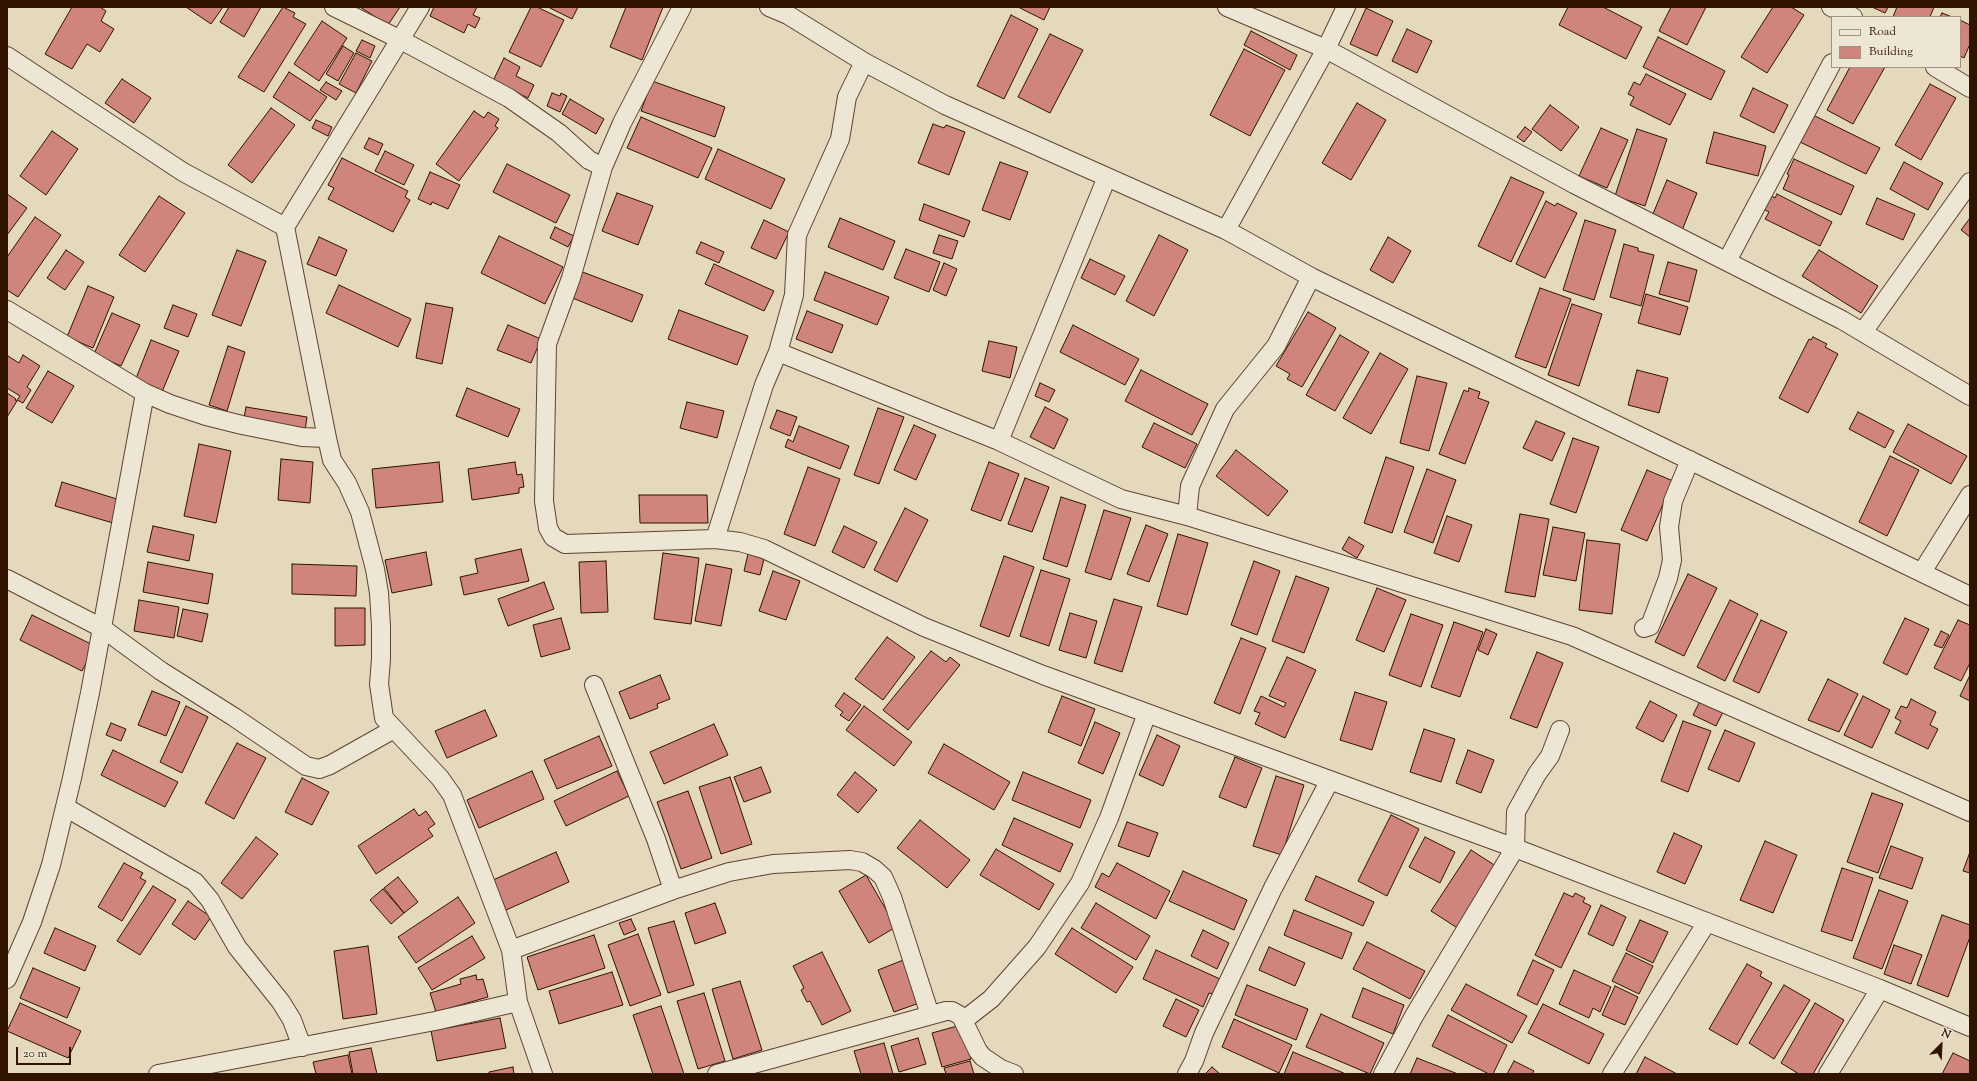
<!DOCTYPE html>
<style>
body{margin:0}
#map{position:relative;width:1977px;height:1081px;overflow:hidden;background:#e4d8bd;font-family:"Sorts Mill Goudy",serif}
canvas{display:block}
.frame{position:absolute;inset:0;border:8px solid #311301;pointer-events:none}
.legend{position:absolute;left:1831px;top:16px;width:130px;height:52px;box-sizing:border-box;background:#ede6d4;border:1px solid #a29280;margin:0;padding:5px 7px;list-style:none;font-size:12px;color:#311301}
.legend li{display:flex;align-items:center;gap:8px;height:20px}
.legend b{width:20px;border:1px solid #a29280}
.north{position:absolute;left:1921px;top:1025px;width:40px;height:40px;-webkit-text-stroke:3px #ede6d4;paint-order:stroke;rotate:24deg;font-size:11px;font-weight:700;line-height:16px;text-align:center;color:#311301}
.north::after{content:'';display:block;margin:auto;width:14px;height:18px;background:#311301;clip-path:polygon(50% 0,100% 100%,50% 72%,0 100%)}
.scale{position:absolute;left:16px;top:1047px;width:55px;height:18px;box-sizing:border-box;border:2px solid #311301;border-top:0;padding-left:5px;font-size:12px;line-height:14px;white-space:nowrap;color:#311301;-webkit-text-stroke:3px #ede6d4;paint-order:stroke}
</style>
<div id="map">
<canvas width="1977" height="1081"></canvas>
<div class="frame"></div>
<ul class="legend">
<li><b style="height:5px;background:#ede6d4"></b>Road</li>
<li><b style="height:11px;background:#cf857d"></b>Building</li>
</ul>
<div class="north">N</div>
<div class="scale">20 m</div>
</div>
<script>
const context = document.querySelector('canvas').getContext('2d');
context.lineJoin = 'round';
function fill(path, color) { context.fillStyle = color; context.fill(path, 'evenodd'); }
const toPath = rows => new Path2D(rows.map(r => 'M' + r).join(''));
function strokePath(path, color, width, dash) { context.strokeStyle = color; context.lineWidth = width; context.lineCap = dash ? 'butt' : 'round'; context.setLineDash(dash || []); context.stroke(path); }
const building = toPath([
 [72,7,100,7,106,11,101,21,114,29,100,52,87,44,72,69,45,54,72,7],
 [186,7,223,7,211,24,186,7],
 [229,7,261,7,244,37,220,22,229,7],
 [283,7,295,13,293,17,306,24,264,92,238,77,283,7],
 [360,7,400,7,388,25,360,7],
 [434,7,477,7,473,15,480,18,475,28,468,24,464,33,430,16,434,7],
 [531,7,537,7,564,20,541,67,509,52,531,7],
 [548,7,578,7,572,19,548,7],
 [626,7,663,7,642,60,610,47,626,7],
 [1018,7,1050,7,1044,20,1018,7],
 [1568,7,1603,7,1642,27,1626,59,1559,25,1568,7],
 [1671,7,1706,7,1687,45,1659,31,1671,7],
 [1773,7,1791,7,1804,15,1767,73,1741,57,1773,7],
 [1872,7,1888,7,1885,13,1872,7],
 [1897,7,1934,7,1930,17,1893,17,1897,7],
 [1366,8,1393,21,1377,56,1350,44,1366,8],
 [1942,13,1952,17,1940,17,1942,13],
 [1011,15,1038,29,1004,99,977,86,1011,15],
 [1960,20,1970,25,1970,44,1964,58,1960,56,1960,20],
 [322,21,347,38,319,81,294,64,322,21],
 [1407,29,1432,41,1417,73,1392,61,1407,29],
 [1251,31,1297,55,1290,70,1244,45,1251,31],
 [1050,34,1083,50,1050,113,1018,97,1050,34],
 [1658,37,1725,71,1711,100,1643,67,1658,37],
 [362,40,375,46,370,58,356,51,362,40],
 [343,46,354,53,338,81,326,74,343,46],
 [1244,49,1285,70,1250,136,1210,115,1244,49],
 [356,53,372,61,356,93,339,84,356,53],
 [504,58,520,67,516,76,534,85,528,98,493,81,504,58],
 [1850,67,1885,67,1853,124,1827,110,1850,67],
 [289,72,327,97,310,121,273,97,289,72],
 [1646,74,1686,94,1670,125,1630,105,1634,97,1628,94,1634,82,1640,85,1646,74],
 [122,79,151,98,134,123,105,103,122,79],
 [652,81,725,107,715,137,641,111,652,81],
 [326,82,342,91,336,100,320,90,326,82],
 [1930,84,1956,98,1921,160,1895,145,1930,84],
 [1753,88,1788,105,1774,133,1740,116,1753,88],
 [552,93,560,96,561,93,567,96,560,112,547,106,552,93],
 [570,99,604,119,596,134,562,114,570,99],
 [1357,103,1386,120,1351,180,1322,163,1357,103],
 [1550,105,1579,127,1561,151,1532,129,1550,105],
 [271,108,295,125,252,183,228,165,271,108],
 [474,111,484,118,488,112,499,119,495,126,498,128,459,181,436,164,474,111],
 [1813,115,1880,148,1866,174,1800,142,1813,115],
 [641,117,712,148,698,178,627,148,641,117],
 [316,120,332,127,328,136,312,128,316,120],
 [933,124,944,128,946,125,965,132,949,175,918,163,933,124],
 [1525,127,1532,132,1524,142,1517,137,1525,127],
 [1601,128,1628,140,1607,188,1579,176,1601,128],
 [1637,129,1667,139,1645,206,1615,196,1637,129],
 [52,131,78,149,46,195,20,176,52,131],
 [1714,132,1766,146,1758,176,1706,163,1714,132],
 [369,138,383,144,378,155,364,148,369,138],
 [718,149,785,179,771,209,705,179,718,149],
 [385,151,414,165,404,185,375,171,385,151],
 [342,158,408,191,405,197,410,200,393,232,328,199,334,188,328,185,342,158],
 [1794,159,1854,186,1841,215,1783,189,1789,175,1787,174,1794,159],
 [1000,162,1028,172,1010,220,982,210,1000,162],
 [1904,162,1943,183,1928,210,1890,189,1904,162],
 [507,164,570,195,556,223,493,192,507,164],
 [430,172,460,185,448,209,432,202,431,205,418,199,430,172],
 [1511,177,1544,192,1511,262,1478,246,1511,177],
 [1667,180,1697,193,1679,238,1648,226,1667,180],
 [617,193,653,206,638,245,602,231,617,193],
 [7,194,27,208,7,235,7,194],
 [1777,194,1832,222,1820,246,1765,219,1769,212,1763,209,1770,195,1775,198,1777,194],
 [159,196,185,213,145,272,119,255,159,196],
 [1877,198,1915,214,1903,240,1866,224,1877,198],
 [1546,201,1555,206,1557,203,1577,213,1545,278,1516,264,1546,201],
 [924,204,970,221,964,237,919,220,924,204],
 [35,217,61,235,18,297,7,290,7,257,35,217],
 [840,218,895,241,883,270,828,247,840,218],
 [1970,218,1970,237,1961,230,1970,218],
 [764,220,789,232,776,259,751,248,764,220],
 [1585,220,1616,230,1594,300,1563,290,1585,220],
 [555,227,574,236,568,247,550,238,555,227],
 [939,235,958,241,952,259,933,253,939,235],
 [1159,235,1188,250,1154,316,1126,301,1159,235],
 [499,236,563,267,545,304,481,273,499,236],
 [319,237,347,250,336,276,307,264,319,237],
 [1388,237,1411,251,1393,283,1370,270,1388,237],
 [701,242,724,252,719,263,696,253,701,242],
 [1624,244,1638,248,1638,251,1654,255,1641,306,1610,297,1624,244],
 [906,249,940,262,929,292,894,278,906,249],
 [66,250,84,262,65,290,47,278,66,250],
 [237,250,266,261,241,326,212,315,237,250],
 [1819,250,1878,286,1861,313,1802,276,1819,250],
 [1090,259,1125,276,1115,295,1081,278,1090,259],
 [1668,262,1697,270,1689,302,1659,294,1668,262],
 [944,263,957,269,946,296,933,290,944,263],
 [714,264,774,291,764,311,705,284,714,264],
 [580,271,643,295,632,322,570,297,580,271],
 [825,272,889,297,877,325,814,300,825,272],
 [339,285,411,319,398,347,326,313,339,285],
 [88,286,114,297,93,348,67,337,88,286],
 [1540,288,1571,299,1546,368,1515,357,1540,288],
 [1646,294,1688,307,1680,335,1638,323,1646,294],
 [426,303,453,308,442,364,416,358,426,303],
 [1572,304,1602,314,1579,386,1548,375,1572,304],
 [173,305,197,314,188,337,164,328,173,305],
 [679,310,748,336,737,365,668,339,679,310],
 [807,311,843,325,832,353,796,339,807,311],
 [1308,312,1336,328,1302,387,1287,379,1290,374,1276,366,1308,312],
 [112,313,140,325,121,366,94,354,112,313],
 [508,325,541,339,531,363,497,350,508,325],
 [1073,325,1139,359,1125,385,1060,352,1073,325],
 [1340,335,1369,352,1335,411,1306,395,1340,335],
 [1813,337,1827,344,1825,347,1838,354,1808,413,1779,398,1809,339,1811,340,1813,337],
 [151,340,179,351,162,392,135,381,151,340],
 [989,341,1017,347,1010,378,982,371,989,341],
 [228,346,245,352,227,411,209,405,228,346],
 [1380,353,1408,369,1371,434,1343,418,1380,353],
 [23,355,40,366,27,387,31,390,23,403,17,400,20,396,7,388,7,358,8,356,19,363,23,355],
 [1141,370,1208,404,1192,435,1125,401,1141,370],
 [1637,370,1668,378,1659,413,1628,405,1637,370],
 [48,371,74,386,52,423,26,408,48,371],
 [1417,376,1447,383,1429,451,1400,443,1417,376],
 [1040,383,1055,390,1049,402,1035,396,1040,383],
 [467,388,520,409,508,437,456,416,467,388],
 [1469,388,1480,392,1478,398,1489,402,1465,464,1439,454,1464,390,1468,392,1469,388],
 [7,393,16,399,15,400,17,401,7,417,7,393],
 [687,402,724,411,717,438,680,428,687,402],
 [246,407,307,417,304,438,242,429,246,407],
 [1045,407,1068,419,1054,449,1030,437,1045,407],
 [878,408,904,417,879,484,854,475,878,408],
 [777,410,797,417,790,436,770,428,777,410],
 [1858,412,1894,431,1885,448,1849,429,1858,412],
 [1536,421,1565,433,1552,461,1523,448,1536,421],
 [1154,423,1197,444,1185,468,1142,447,1154,423],
 [1908,424,1967,456,1951,484,1893,452,1908,424],
 [914,425,936,435,916,480,894,470,914,425],
 [799,426,849,446,840,469,785,447,788,439,793,442,799,426],
 [1573,438,1599,447,1576,513,1550,504,1573,438],
 [199,444,231,451,216,523,184,516,199,444],
 [1236,450,1288,491,1268,516,1216,476,1236,450],
 [1890,456,1919,470,1887,536,1859,522,1890,456],
 [1386,457,1414,467,1392,533,1364,523,1386,457],
 [281,459,313,462,310,503,278,500,281,459],
 [439,462,443,502,376,508,372,469,439,462],
 [515,462,517,475,522,474,524,487,519,488,519,493,472,500,468,469,515,462],
 [989,462,1019,474,1001,521,971,510,989,462],
 [808,467,840,479,815,546,784,534,808,467],
 [1427,469,1456,480,1433,543,1404,532,1427,469],
 [1647,470,1673,481,1647,541,1621,530,1647,470],
 [1025,478,1049,487,1032,532,1008,524,1025,478],
 [62,482,120,500,113,523,55,506,62,482],
 [639,495,707,495,708,523,640,523,639,495],
 [1061,497,1086,505,1067,567,1043,559,1061,497],
 [905,508,928,520,897,582,874,570,905,508],
 [1104,510,1131,518,1111,580,1085,572,1104,510],
 [1520,514,1549,519,1535,597,1505,592,1520,514],
 [1447,516,1472,525,1459,562,1434,553,1447,516],
 [1146,525,1168,534,1149,582,1127,574,1146,525],
 [153,526,194,535,189,561,147,552,153,526],
 [844,526,877,542,864,568,832,552,844,526],
 [1553,527,1585,533,1576,581,1543,575,1553,527],
 [1178,534,1208,543,1187,615,1157,606,1178,534],
 [1349,537,1364,546,1357,558,1342,549,1349,537],
 [1587,540,1620,544,1612,614,1579,610,1587,540],
 [521,549,529,581,464,595,460,577,478,573,475,559,521,549],
 [426,552,432,585,392,593,385,560,426,552],
 [663,553,699,558,691,624,654,619,663,553],
 [748,554,764,559,760,575,744,571,748,554],
 [1004,556,1034,567,1009,637,980,626,1004,556],
 [606,561,608,612,581,613,579,562,606,561],
 [1254,561,1280,571,1257,635,1231,625,1254,561],
 [148,562,213,574,208,604,143,592,148,562],
 [292,564,357,566,356,596,292,594,292,564],
 [706,564,732,569,721,626,695,621,706,564],
 [1041,570,1070,579,1049,646,1020,636,1041,570],
 [773,571,800,581,786,620,759,611,773,571],
 [1688,574,1717,588,1684,656,1655,642,1688,574],
 [1296,576,1329,588,1304,653,1272,641,1296,576],
 [544,582,554,609,508,626,498,599,544,582],
 [1377,588,1406,600,1384,652,1356,640,1377,588],
 [1114,599,1142,607,1122,672,1094,663,1114,599],
 [139,600,179,607,174,638,134,631,139,600],
 [1730,600,1758,614,1725,681,1697,667,1730,600],
 [335,608,365,608,365,645,335,646,335,608],
 [183,609,208,614,202,642,177,636,183,609],
 [1070,613,1097,621,1086,658,1059,650,1070,613],
 [1411,614,1443,625,1421,687,1389,675,1411,614],
 [32,615,95,646,82,671,20,640,32,615],
 [561,618,570,649,541,657,533,625,561,618],
 [1905,618,1929,629,1907,675,1883,663,1905,618],
 [1761,620,1787,632,1759,693,1733,681,1761,620],
 [1958,620,1970,625,1970,663,1961,681,1934,668,1958,620],
 [1454,622,1483,632,1460,697,1431,687,1454,622],
 [1486,629,1497,634,1488,655,1478,650,1486,629],
 [1941,631,1949,635,1942,648,1934,645,1941,631],
 [887,637,915,657,883,700,855,679,887,637],
 [1241,638,1266,648,1240,714,1214,703,1241,638],
 [931,651,946,662,950,657,960,665,908,730,883,710,931,651],
 [1537,652,1563,663,1537,728,1510,718,1537,652],
 [1287,657,1316,670,1285,738,1255,724,1260,713,1254,711,1261,696,1284,707,1286,703,1269,696,1287,657],
 [660,675,670,699,657,704,658,708,630,719,619,692,660,675],
 [1970,675,1970,701,1960,696,1970,675],
 [1828,679,1858,694,1839,732,1808,720,1828,679],
 [152,691,180,702,166,736,138,725,152,691],
 [1355,692,1387,702,1372,750,1340,740,1355,692],
 [844,693,861,705,849,721,840,715,843,712,835,706,844,693],
 [1062,696,1095,709,1081,746,1048,732,1062,696],
 [1863,696,1890,710,1872,748,1844,735,1863,696],
 [1701,699,1724,710,1716,726,1693,715,1701,699],
 [1911,699,1936,712,1930,725,1938,729,1928,749,1895,733,1901,721,1895,718,1901,706,1907,708,1911,699],
 [1650,701,1677,715,1663,742,1636,728,1650,701],
 [186,706,208,717,182,773,160,762,186,706],
 [864,706,912,742,894,766,846,730,864,706],
 [485,710,497,736,447,758,435,731,485,710],
 [1683,721,1711,731,1688,792,1661,781,1683,721],
 [1095,722,1120,733,1103,774,1078,763,1095,722],
 [111,723,126,729,121,741,106,735,111,723],
 [714,724,728,755,664,784,650,752,714,724],
 [1424,729,1455,739,1441,782,1410,772,1424,729],
 [1725,730,1755,743,1739,782,1708,769,1725,730],
 [1157,735,1180,746,1163,786,1139,775,1157,735],
 [599,736,612,766,557,789,544,760,599,736],
 [237,743,266,758,234,819,205,803,237,743],
 [944,744,1010,782,994,810,928,773,944,744],
 [113,750,178,782,165,807,101,775,113,750],
 [1468,750,1494,760,1481,793,1456,783,1468,750],
 [1235,757,1262,768,1246,808,1219,797,1235,757],
 [761,767,771,792,744,802,734,777,761,767],
 [532,771,544,799,479,828,467,800,532,771],
 [617,771,629,796,566,826,554,801,617,771],
 [855,772,877,790,858,813,837,795,855,772],
 [1023,772,1091,800,1080,828,1012,800,1023,772],
 [1276,776,1304,785,1282,855,1253,846,1276,776],
 [730,777,752,844,721,854,699,787,730,777],
 [302,778,329,792,312,825,285,812,302,778],
 [688,791,712,858,681,869,657,802,688,791],
 [1872,793,1903,804,1878,873,1847,862,1872,793],
 [414,809,419,816,426,811,435,824,428,829,433,836,376,874,358,846,414,809],
 [1391,815,1419,829,1387,896,1358,881,1391,815],
 [1014,818,1073,844,1060,872,1002,845,1014,818],
 [920,820,970,860,947,888,897,848,920,820],
 [1127,822,1158,833,1149,857,1118,846,1127,822],
 [1674,833,1702,846,1685,884,1657,872,1674,833],
 [256,837,278,854,242,899,221,883,256,837],
 [1425,837,1455,852,1440,883,1409,867,1425,837],
 [1765,841,1797,855,1773,913,1740,900,1765,841],
 [1891,846,1923,858,1912,889,1879,878,1891,846],
 [996,849,1054,884,1039,910,980,875,996,849],
 [1471,850,1499,868,1459,929,1431,911,1471,850],
 [556,852,569,882,506,910,493,880,556,852],
 [1970,852,1970,873,1963,871,1970,852],
 [124,863,143,873,140,878,146,881,122,921,98,907,124,863],
 [1117,863,1170,891,1156,919,1095,887,1102,873,1109,877,1117,863],
 [1842,868,1873,878,1852,941,1821,931,1842,868],
 [1183,871,1247,900,1234,930,1169,901,1183,871],
 [866,875,896,927,869,943,839,891,866,875],
 [1316,876,1374,902,1363,926,1305,900,1316,876],
 [398,877,418,902,404,913,384,888,398,877],
 [153,886,176,900,140,955,117,941,153,886],
 [383,889,404,913,391,924,370,900,383,889],
 [1879,890,1908,901,1882,969,1853,958,1879,890],
 [1564,893,1573,897,1575,893,1585,898,1583,902,1591,906,1561,968,1535,955,1564,893],
 [458,897,475,923,416,963,398,937,458,897],
 [188,901,211,917,195,940,172,924,188,901],
 [715,903,726,933,695,944,685,913,715,903],
 [1096,903,1150,936,1136,960,1081,928,1096,903],
 [1601,905,1626,917,1613,946,1588,934,1601,905],
 [1294,910,1352,933,1342,959,1284,935,1294,910],
 [1942,915,1970,925,1970,937,1948,997,1917,985,1942,915],
 [631,919,636,930,624,935,619,923,631,919],
 [1640,920,1668,932,1653,963,1626,950,1640,920],
 [674,921,694,985,668,993,648,928,674,921],
 [55,928,96,946,85,971,44,953,55,928],
 [1072,928,1133,967,1116,993,1055,954,1072,928],
 [1203,930,1229,943,1217,969,1191,956,1203,930],
 [638,934,661,995,630,1006,608,945,638,934],
 [594,935,605,968,538,990,527,957,594,935],
 [472,936,485,958,432,990,418,968,472,936],
 [1367,942,1425,971,1410,999,1353,969,1367,942],
 [1894,945,1922,955,1911,984,1884,974,1894,945],
 [368,946,377,1014,343,1019,334,951,368,946],
 [1269,947,1305,963,1295,986,1259,970,1269,947],
 [1156,950,1220,979,1213,994,1209,993,1203,1007,1143,979,1156,950],
 [822,952,851,1011,822,1025,810,1001,807,1002,801,990,804,988,793,966,822,952],
 [1626,953,1653,966,1639,994,1612,981,1626,953],
 [906,959,922,1002,894,1012,878,970,906,959],
 [1533,960,1554,970,1537,1005,1517,995,1533,960],
 [1747,964,1762,972,1760,976,1772,983,1737,1045,1709,1029,1747,964],
 [33,968,80,988,67,1018,20,998,33,968],
 [1574,970,1611,987,1600,1012,1593,1008,1589,1018,1559,1004,1574,970],
 [612,972,623,1005,559,1024,549,991,612,972],
 [476,975,477,980,483,979,488,997,436,1012,430,993,461,984,460,979,476,975],
 [740,981,762,1050,733,1059,712,989,740,981],
 [1466,984,1527,1016,1512,1043,1451,1010,1466,984],
 [1247,985,1308,1009,1296,1040,1235,1015,1247,985],
 [1784,985,1810,1000,1774,1059,1749,1043,1784,985],
 [1615,986,1638,997,1625,1025,1602,1015,1615,986],
 [1363,988,1404,1005,1393,1034,1352,1017,1363,988],
 [704,993,725,1061,698,1069,677,1001,704,993],
 [1176,999,1199,1010,1186,1037,1163,1026,1176,999],
 [20,1003,81,1031,68,1058,7,1031,20,1003],
 [1815,1003,1844,1020,1813,1074,1799,1074,1781,1063,1815,1003],
 [1543,1004,1604,1034,1589,1064,1528,1033,1543,1004],
 [661,1006,684,1074,653,1074,633,1015,661,1006],
 [1321,1014,1384,1043,1370,1074,1306,1047,1321,1014],
 [1448,1015,1507,1045,1493,1074,1489,1074,1432,1046,1448,1015],
 [500,1018,506,1048,437,1061,431,1031,500,1018],
 [1234,1019,1292,1045,1279,1073,1222,1047,1234,1019],
 [961,1025,971,1059,942,1067,932,1033,961,1025],
 [918,1038,926,1064,899,1072,891,1046,918,1038],
 [884,1043,893,1074,861,1074,854,1051,884,1043],
 [371,1048,377,1074,353,1074,349,1052,371,1048],
 [1293,1052,1346,1074,1284,1074,1293,1052],
 [1953,1053,1970,1061,1970,1074,1942,1074,1953,1053],
 [348,1055,352,1074,316,1074,313,1062,348,1055],
 [1645,1057,1677,1074,1636,1074,1645,1057],
 [1417,1058,1458,1074,1410,1074,1417,1058],
 [970,1061,974,1074,946,1074,944,1068,970,1061],
 [1514,1061,1534,1071,1532,1074,1507,1074,1514,1061],
 [513,1067,514,1074,489,1074,489,1072,513,1067],
 [1212,1067,1220,1074,1205,1074,1212,1067]
]);
const minor = toPath([
 [334,7,399,39,509,98,559,133,589,160,603,167],
 [682,7,622,123,603,167,571,278,547,344,544,501,548,528,553,537,565,544,715,539,740,542,764,549,924,627,1043,675,1515,848,1880,989,1970,1027],
 [769,7,788,15,864,62,945,105,1226,230,1311,277,1970,596],
 [1227,7,1326,49,1574,184,1842,320,1970,396],
 [1831,7,1853,17],
 [7,56,183,172,285,227],
 [1935,67,1970,88],
 [1107,177,999,441,1121,499,1187,516,1572,636,1970,812],
 [1226,230,1326,49,1346,7],
 [1727,261,1832,63],
 [7,310,145,393,170,404,206,416,242,425,302,437,327,438,332,460,347,483,360,512,375,569,379,593,381,626,381,659,379,684,384,718,440,778,452,795,511,950,518,1002,543,1074],
 [1863,332,1970,182],
 [778,352,999,441],
 [327,438,285,227,420,7],
 [1187,516,1190,486,1225,409,1276,346,1311,277],
 [715,539,764,385,778,352,794,295,797,235,840,139,847,97,864,62],
 [1922,572,1970,495],
 [7,579,102,628,161,671,234,717,306,766,319,769,330,765,394,729],
 [1644,628,1650,626,1668,578,1672,560,1669,527,1673,501,1690,460],
 [594,685,656,839,673,890],
 [65,807,195,882,210,900,237,947,281,1002,292,1020,302,1047],
 [511,950,673,890,729,872,773,864,850,860,862,862,874,869,883,877,892,897,930,1015],
 [7,979,32,922,51,865,72,778,90,693,145,393],
 [964,1020,991,999,1037,947,1080,883,1109,818,1147,713],
 [158,1074,435,1021,518,1002],
 [717,1074,946,1011,952,1011,961,1016,978,1051,983,1057,1001,1069,1014,1074],
 [1187,1074,1194,1061,1204,1033,1273,888,1330,780],
 [1383,1074,1414,1016,1515,848,1516,812,1537,774,1550,756,1560,730],
 [1612,1074,1707,922],
 [1828,1074,1880,989]
]);
fill(building, '#cf857d');
strokePath(building, '#311301', 1);
strokePath(minor, '#5e4430', 20);
strokePath(minor, '#ede6d4', 18);
</script>
